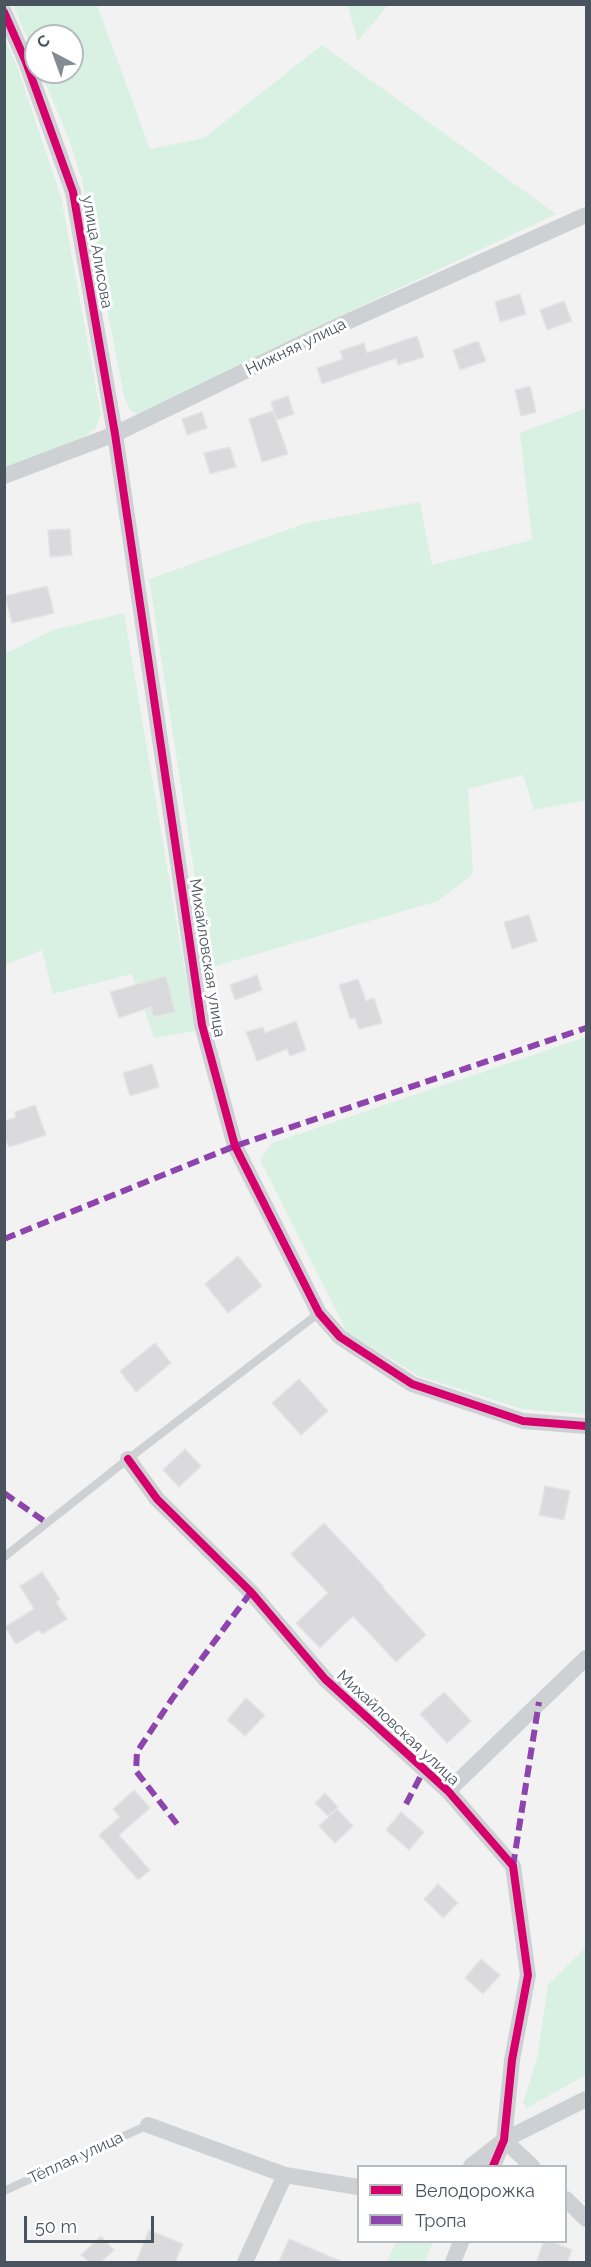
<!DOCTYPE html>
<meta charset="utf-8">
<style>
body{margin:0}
#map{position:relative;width:591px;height:2267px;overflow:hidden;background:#f3f2f2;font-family:Raleway,sans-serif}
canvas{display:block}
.frame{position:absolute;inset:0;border:6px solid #49545f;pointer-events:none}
.legend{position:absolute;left:357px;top:2165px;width:210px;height:78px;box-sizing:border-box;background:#fff;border:2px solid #b6bbbf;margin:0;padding:8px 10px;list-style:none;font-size:18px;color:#49545f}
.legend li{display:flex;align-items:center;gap:12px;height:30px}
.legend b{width:30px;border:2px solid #b6bbbf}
.north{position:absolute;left:24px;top:24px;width:60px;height:60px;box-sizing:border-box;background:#fff;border:2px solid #b6bbbf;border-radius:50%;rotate:319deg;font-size:16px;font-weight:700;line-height:24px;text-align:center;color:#49545f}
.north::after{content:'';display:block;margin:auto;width:21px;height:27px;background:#848b92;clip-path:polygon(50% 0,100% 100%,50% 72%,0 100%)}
.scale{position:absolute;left:24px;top:2216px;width:130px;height:27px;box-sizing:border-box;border:3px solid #49545f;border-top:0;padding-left:8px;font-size:18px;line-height:21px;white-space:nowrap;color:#49545f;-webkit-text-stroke:4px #fff;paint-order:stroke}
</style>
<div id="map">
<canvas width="591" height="2267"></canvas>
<div class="frame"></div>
<ul class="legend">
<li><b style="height:8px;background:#d6006c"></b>Велодорожка</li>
<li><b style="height:8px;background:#8e44ad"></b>Тропа</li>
</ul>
<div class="north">С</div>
<div class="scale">50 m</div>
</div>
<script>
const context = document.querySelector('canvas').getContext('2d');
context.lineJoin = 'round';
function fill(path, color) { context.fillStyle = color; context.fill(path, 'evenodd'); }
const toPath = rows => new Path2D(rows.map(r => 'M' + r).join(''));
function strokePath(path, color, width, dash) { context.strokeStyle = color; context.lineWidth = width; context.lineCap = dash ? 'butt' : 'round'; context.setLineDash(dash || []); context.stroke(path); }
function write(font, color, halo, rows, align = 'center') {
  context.font = font + ' Raleway,sans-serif'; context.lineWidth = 6; context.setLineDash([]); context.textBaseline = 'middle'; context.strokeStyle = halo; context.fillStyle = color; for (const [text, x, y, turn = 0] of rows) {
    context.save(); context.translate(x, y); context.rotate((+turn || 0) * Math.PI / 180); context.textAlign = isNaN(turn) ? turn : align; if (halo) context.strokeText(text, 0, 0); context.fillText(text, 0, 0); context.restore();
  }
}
const green = toPath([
 [347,4,388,4,388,5,358,41],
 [13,5,97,5,150,149,204,138,322,45,556,214,336,318,141,416,130,410,124,396,82,180,70,142,41,72,72,72,72,36,36,36,36,59],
 [4,37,18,69,61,197,101,415,95,429,81,439,4,468],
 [586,408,586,800,534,810,523,775,468,789,473,874,438,901,209,968,149,579,306,523,420,502,432,565,532,540,520,433],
 [124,613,195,1031,154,1038,132,974,53,994,42,950,5,965,5,654,53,630],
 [586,1037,586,1414,522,1409,419,1376,347,1332,260,1160,272,1143],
 [586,1947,586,2075,527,2108,523,2103,537,2059,548,1985],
 [396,2242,433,2242,425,2262,387,2262]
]);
const building = toPath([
 [520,294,526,314,500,322,495,302,520,294],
 [564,301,572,321,547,330,540,310,564,301],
 [417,336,424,357,398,365,396,358,322,384,317,368,343,359,340,351,364,343,367,353,417,336],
 [478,341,486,361,460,370,453,350,478,341],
 [530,386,536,412,521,416,515,390,530,386],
 [288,396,294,414,277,420,271,402,288,396],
 [273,411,288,454,262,462,249,419,273,411],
 [202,412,207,428,187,435,182,419,202,412],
 [230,447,236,467,210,474,204,453,230,447],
 [70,529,72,555,50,557,48,530,70,529],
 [47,586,54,613,12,623,5,596,47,586],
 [529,915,537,941,512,949,504,922,529,915],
 [257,975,262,990,235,1000,230,985,257,975],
 [166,976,175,1012,153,1017,151,1007,119,1018,110,992,166,976],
 [358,979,366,1001,374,998,382,1023,359,1029,355,1018,350,1019,339,985,358,979],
 [296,1021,306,1050,290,1056,287,1049,257,1061,246,1032,263,1027,265,1033,296,1021],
 [152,1064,159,1087,130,1096,123,1073,152,1064],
 [35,1105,46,1135,9,1147,4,1137,4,1121,16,1117,15,1112,35,1105],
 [238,1256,262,1286,228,1313,205,1284,238,1256],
 [155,1343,171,1363,136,1392,120,1371,155,1343],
 [299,1379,328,1411,301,1435,272,1403,299,1379],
 [185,1449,201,1466,179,1487,163,1470,185,1449],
 [545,1486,570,1491,564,1520,539,1515,545,1486],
 [324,1523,384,1587,383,1588,426,1635,396,1662,353,1616,320,1648,296,1623,328,1593,291,1554,324,1523],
 [42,1572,60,1599,56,1602,67,1619,42,1634,39,1630,16,1644,5,1627,34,1609,20,1586,42,1572],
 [444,1692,471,1721,447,1743,420,1714,444,1692],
 [246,1698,265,1715,245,1736,227,1720,246,1698],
 [134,1790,150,1808,119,1835,150,1870,138,1880,99,1835,120,1817,113,1809,134,1790],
 [325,1793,338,1807,328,1816,315,1803,325,1793],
 [337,1809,353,1826,335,1843,319,1826,337,1809],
 [401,1812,424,1832,409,1850,386,1830,401,1812],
 [438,1884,458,1903,443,1918,424,1899,438,1884],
 [481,1959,500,1975,483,1994,465,1978,481,1959],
 [149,2230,183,2244,175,2262,136,2262,149,2230],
 [101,2236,114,2250,101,2262,89,2262,81,2255,101,2236],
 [289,2239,343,2262,279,2262,289,2239],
 [544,2241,550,2241,572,2250,567,2262,545,2262,537,2260,544,2241]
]);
const lane = toPath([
 [4,1557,128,1459,319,1313],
 [4,2191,148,2125]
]);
const street = toPath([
 [4,12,26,62,73,192,115,434,202,1025,235,1146,319,1313,340,1337,412,1384,523,1421,586,1426],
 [4,476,115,434,340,325,586,215],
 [128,1459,157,1499,251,1592,325,1679,448,1791,513,1866,528,1975,512,2060,504,2140,493,2166],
 [448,1791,586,1658],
 [148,2125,285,2175,358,2187],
 [504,2140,532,2166],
 [471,2166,504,2140,586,2099],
 [566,2199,586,2219],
 [245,2262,285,2175],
 [453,2262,461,2242]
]);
const quiet = toPath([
 [4,1239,235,1146,586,1028],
 [4,1493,47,1523],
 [406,1804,425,1768],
 [177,1824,136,1771,137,1752,172,1699,251,1592],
 [513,1866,539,1702]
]);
const cycleway = toPath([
 [4,12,26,62,73,192,115,434,202,1025,235,1146,319,1313,340,1337,412,1384,523,1421,586,1426],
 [128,1459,157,1499,251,1592,325,1679,448,1791,513,1866,528,1975,512,2060,504,2140,493,2166]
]);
const streetNames = [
 ["улица Алисова",97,252,80],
 ["Нижняя улица",296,347,-26],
 ["Михайловская улица",207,958,81],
 ["Михайловская улица",398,1728,43],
 ["Тёплая улица",76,2158,-25]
];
fill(green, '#d8f1e2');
fill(building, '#dadadc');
strokePath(building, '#e4e4e5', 1.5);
strokePath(lane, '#ced1d3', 8);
strokePath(street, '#ced1d3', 16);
strokePath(quiet, '#8e44ad', 6, [12, 6]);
strokePath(cycleway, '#d6006c', 8);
write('16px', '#49545f', '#fff', streetNames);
</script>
